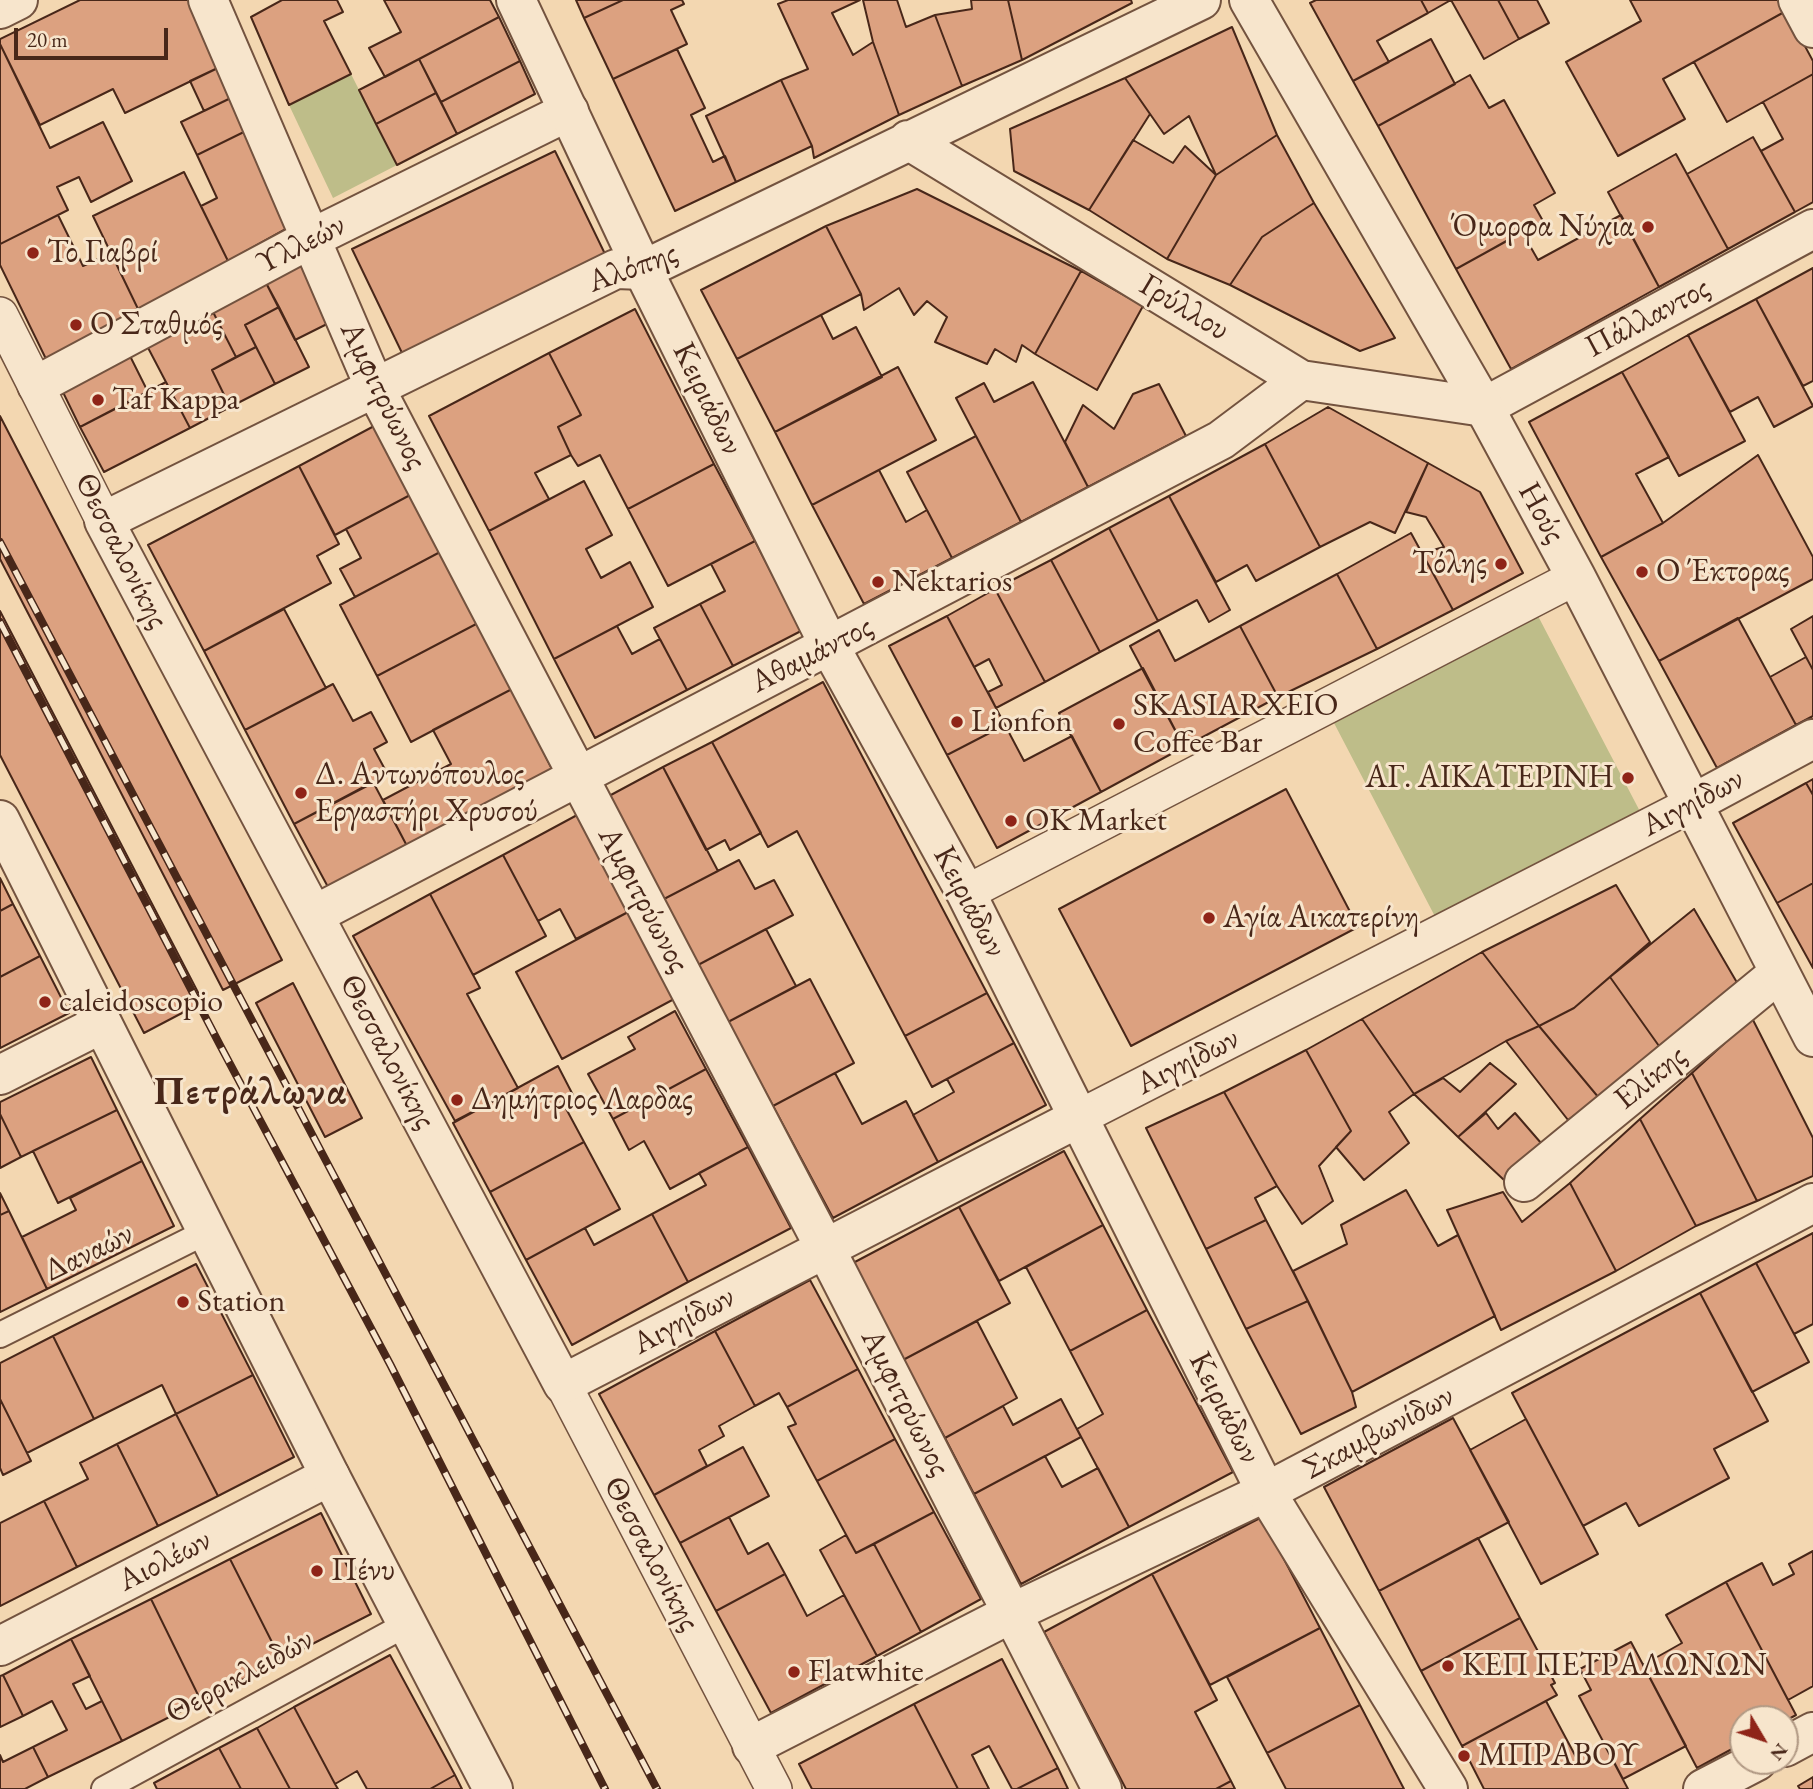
<!DOCTYPE html>
<meta charset="utf-8">
<style>
body{margin:0}
#map{position:relative;width:1813px;height:1789px;overflow:hidden;background:#f3d7b1;font-family:"EB Garamond",serif}
canvas{display:block}
.north{position:absolute;left:1729px;top:1705px;width:70px;height:70px;box-sizing:border-box;background:#f7e5cc;border:2px solid #b19984;border-radius:50%;rotate:129deg;font-size:19px;font-weight:700;line-height:28px;text-align:center;color:#482719}
.north::after{content:'';display:block;margin:auto;width:24px;height:32px;background:#8f2418;clip-path:polygon(50% 0,100% 100%,50% 72%,0 100%)}
.scale{position:absolute;left:14px;top:28px;width:154px;height:32px;box-sizing:border-box;border:4px solid #482719;border-top:0;padding-left:9px;font-size:21px;line-height:24px;white-space:nowrap;color:#482719;-webkit-text-stroke:5px #f7e5cc;paint-order:stroke}
</style>
<div id="map">
<canvas width="1813" height="1789"></canvas>
<div class="north">N</div>
<div class="scale">20 m</div>
</div>
<script>
const context = document.querySelector('canvas').getContext('2d');
context.lineJoin = 'round';
function fill(path, color) { context.fillStyle = color; context.fill(path, 'evenodd'); }
const toPath = rows => new Path2D(rows.map(r => 'M' + r).join(''));
function strokePath(path, color, width, dash) { context.strokeStyle = color; context.lineWidth = width; context.lineCap = dash ? 'butt' : 'round'; context.setLineDash(dash || []); context.stroke(path); }
function write(font, color, halo, rows, align = 'center') {
  context.font = font + ' "EB Garamond",serif'; context.lineWidth = 6; context.setLineDash([]); context.textBaseline = 'middle'; context.strokeStyle = halo; context.fillStyle = color; for (const [text, x, y, turn = 0] of rows) {
    context.save(); context.translate(x, y); context.rotate((+turn || 0) * Math.PI / 180); context.textAlign = isNaN(turn) ? turn : align; if (halo) context.strokeText(text, 0, 0); context.fillText(text, 0, 0); context.restore();
  }
}
const green = toPath([
 [351,74,397,165,333,198,289,105],
 [1538,616,1645,821,1441,928,1334,723]
]);
const building = toPath([
 [80,0,193,0,224,65,125,113,113,89,40,125,0,44,0,39,80,0],
 [282,0,337,0,343,12,324,21,351,74,289,105,251,17,282,0],
 [384,0,490,0,499,17,385,77,369,48,401,32,384,0],
 [576,0,623,0,584,18,576,0],
 [623,0,682,0,684,4,671,10,687,44,613,79,584,18,623,0],
 [788,0,860,0,832,13,853,55,873,42,899,115,814,158,812,146,781,80,808,69,778,4,788,0],
 [863,0,897,0,906,27,935,15,962,86,899,115,873,42,863,0],
 [971,0,1008,0,1022,60,962,86,935,15,972,9,971,0],
 [1008,0,1131,0,1132,3,1022,60,1008,0],
 [1316,0,1421,0,1428,13,1377,41,1389,62,1353,81,1310,3,1316,0],
 [1421,0,1451,0,1428,13,1421,0],
 [1451,0,1498,0,1519,39,1484,59,1451,0],
 [1498,0,1537,0,1549,23,1519,39,1498,0],
 [1630,0,1780,0,1786,11,1663,79,1685,119,1618,156,1566,62,1641,21,1630,0],
 [1786,11,1813,61,1813,74,1727,122,1694,62,1786,11],
 [499,17,520,61,441,102,419,59,499,17],
 [1232,27,1277,135,1216,175,1189,116,1164,134,1125,78,1232,27],
 [1431,39,1455,84,1378,126,1353,81,1431,39],
 [0,44,50,148,103,122,132,181,91,202,79,177,57,187,68,210,0,244,0,44],
 [677,49,705,108,691,115,713,162,725,156,736,182,675,211,613,79,677,49],
 [419,59,436,93,376,124,359,90,419,59],
 [520,61,535,94,457,134,441,102,520,61],
 [224,65,239,94,204,111,190,81,224,65],
 [1813,74,1813,202,1795,212,1761,151,1783,139,1763,102,1813,74],
 [1470,75,1489,108,1504,100,1555,193,1534,205,1543,221,1456,269,1378,126,1470,75],
 [1125,78,1150,114,1089,210,1014,171,1010,129,1125,78],
 [781,80,812,146,736,182,706,116,781,80],
 [436,93,457,134,397,165,376,124,436,93],
 [239,94,254,127,197,155,181,122,239,94],
 [254,127,298,222,228,261,201,206,217,198,197,155,254,127],
 [1277,135,1314,203,1262,237,1230,285,1167,259,1216,175,1277,135],
 [1753,137,1795,212,1728,249,1687,174,1753,137],
 [1133,140,1173,163,1185,146,1216,175,1167,259,1089,210,1133,140],
 [555,151,606,256,403,355,352,249,555,151],
 [1676,154,1728,249,1659,287,1608,192,1676,154],
 [184,172,228,261,139,311,93,216,184,172],
 [917,189,1081,271,1035,354,1022,345,1016,362,995,349,987,364,935,342,947,317,927,301,914,315,899,288,864,310,861,294,826,226,917,189],
 [1314,203,1395,338,1360,351,1230,285,1262,237,1314,203],
 [58,215,83,266,111,253,139,311,47,361,0,265,0,244,58,215],
 [1621,215,1659,287,1511,369,1456,269,1522,232,1538,260,1621,215],
 [826,226,861,294,737,359,701,290,826,226],
 [305,261,335,320,295,340,265,281,305,261],
 [1813,268,1813,381,1803,386,1756,299,1813,268],
 [1081,271,1143,306,1097,390,1035,354,1081,271],
 [265,281,279,307,245,325,256,347,236,357,211,308,265,281],
 [1756,299,1813,406,1774,427,1758,397,1730,412,1688,335,1756,299],
 [279,307,309,367,275,384,245,325,279,307],
 [211,308,236,357,212,370,230,407,190,428,145,342,211,308],
 [635,309,714,464,628,509,600,455,578,466,571,455,558,427,581,415,549,353,635,309],
 [821,315,833,339,856,327,882,377,775,432,737,359,821,315],
 [1688,335,1745,441,1679,476,1622,372,1688,335],
 [256,347,275,384,230,407,212,370,256,347],
 [126,348,148,392,80,427,58,382,126,348],
 [549,353,581,415,558,427,571,455,535,473,549,499,489,531,429,416,549,353],
 [898,367,936,440,812,505,775,432,898,367],
 [1622,372,1669,457,1636,474,1663,523,1601,557,1529,422,1622,372],
 [166,382,190,428,104,472,80,427,166,382],
 [1033,382,1088,487,1021,522,956,398,984,383,994,402,1033,382],
 [1159,384,1186,436,1088,487,1065,442,1083,405,1114,429,1133,394,1159,384],
 [1328,407,1428,463,1395,533,1370,522,1320,547,1265,444,1328,407],
 [0,416,282,960,223,990,0,559,0,416],
 [376,425,412,494,335,535,299,466,376,425],
 [976,436,1021,522,952,558,907,472,976,436],
 [1265,444,1320,547,1256,581,1247,565,1216,582,1169,496,1265,444],
 [1758,455,1813,557,1813,579,1659,661,1601,557,1663,523,1758,455],
 [1428,463,1480,492,1523,573,1453,610,1422,553,1444,547,1426,517,1406,512,1428,463],
 [714,464,755,541,668,586,628,509,714,464],
 [299,466,339,544,317,556,331,583,204,651,148,545,299,466],
 [879,470,906,522,927,510,952,558,864,604,812,505,879,470],
 [584,481,612,535,586,549,601,578,630,562,653,607,554,659,489,531,584,481],
 [412,494,442,551,355,597,340,569,361,558,346,529,412,494],
 [1169,496,1230,610,1209,622,1197,600,1158,621,1109,528,1169,496],
 [1109,528,1158,621,1100,652,1051,560,1109,528],
 [1411,533,1453,610,1377,649,1337,574,1411,533],
 [755,541,801,631,733,666,700,604,725,591,711,564,755,541],
 [442,551,480,622,377,676,340,605,442,551],
 [1051,560,1100,652,1045,682,995,589,1051,560],
 [1337,574,1377,649,1278,697,1240,626,1337,574],
 [995,589,1045,682,996,708,988,692,1002,685,989,659,974,667,947,616,995,589],
 [700,604,733,666,687,690,654,628,700,604],
 [284,609,326,688,245,730,204,651,284,609],
 [0,611,203,1002,144,1033,0,755,0,611],
 [947,616,1005,725,947,755,889,646,947,616],
 [1813,616,1813,670,1791,629,1813,616],
 [1738,618,1796,725,1717,768,1659,661,1738,618],
 [480,622,512,689,411,742,377,676,480,622],
 [617,626,632,654,660,639,687,690,595,738,554,659,617,626],
 [1240,626,1278,697,1184,747,1130,646,1159,630,1175,661,1240,626],
 [1806,657,1813,670,1813,716,1796,725,1770,677,1806,657],
 [1143,668,1184,747,1101,792,1059,713,1143,668],
 [823,682,987,993,905,1036,797,831,768,847,712,742,823,682],
 [333,684,353,721,371,712,387,742,374,749,388,775,294,824,245,730,333,684],
 [512,689,553,771,407,846,383,800,451,764,433,730,512,689],
 [1005,725,1024,761,1072,736,1101,792,997,848,947,755,1005,725],
 [712,742,761,833,730,850,725,840,706,850,663,767,712,742],
 [663,767,718,871,664,899,609,796,663,767],
 [1813,779,1813,795,1806,783,1813,779],
 [373,782,407,846,328,887,294,824,373,782],
 [1806,783,1813,795,1813,883,1777,903,1733,823,1806,783],
 [1286,789,1358,927,1131,1046,1059,909,1286,789],
 [579,814,630,911,576,939,560,909,538,921,503,855,579,814],
 [503,855,546,936,473,975,430,894,503,855],
 [739,860,755,889,774,880,793,915,698,965,664,899,739,860],
 [0,878,13,904,0,911,0,878],
 [1813,883,1813,968,1777,903,1813,883],
 [1616,885,1650,942,1574,1008,1539,1026,1482,952,1616,885],
 [430,894,480,988,467,994,518,1088,455,1121,353,936,430,894],
 [13,904,40,956,0,977,0,911,13,904],
 [1694,909,1739,986,1659,1046,1610,977,1694,909],
 [630,911,676,998,562,1059,516,972,630,911],
 [766,929,796,986,728,1022,698,965,766,929],
 [1482,952,1539,1026,1506,1041,1414,1094,1362,1019,1482,952],
 [40,956,69,1013,0,1048,0,977,40,956],
 [1610,977,1659,1046,1599,1098,1539,1026,1574,1008,1610,977],
 [810,979,854,1063,773,1106,728,1022,810,979],
 [293,983,362,1118,325,1137,256,1003,293,983],
 [987,993,1014,1043,932,1087,905,1036,987,993],
 [675,1011,706,1069,613,1119,588,1074,635,1049,628,1037,675,1011],
 [1752,1018,1813,1138,1813,1176,1757,1201,1692,1073,1752,1018],
 [1362,1019,1414,1094,1389,1112,1409,1143,1364,1180,1336,1147,1351,1131,1306,1050,1362,1019],
 [1539,1026,1599,1098,1568,1120,1506,1041,1539,1026],
 [1014,1043,1046,1105,938,1162,913,1115,954,1092,947,1079,1014,1043],
 [1306,1050,1351,1131,1319,1166,1333,1201,1302,1224,1277,1186,1224,1092,1306,1050],
 [91,1057,117,1110,21,1157,0,1114,0,1102,91,1057],
 [1490,1063,1516,1084,1458,1137,1414,1094,1443,1078,1460,1092,1490,1063],
 [558,1066,574,1097,563,1103,584,1142,490,1192,453,1123,558,1066],
 [706,1069,748,1147,670,1189,644,1141,629,1150,613,1119,706,1069],
 [835,1073,862,1124,906,1101,938,1162,833,1218,773,1106,835,1073],
 [1692,1073,1757,1201,1696,1226,1640,1119,1692,1073],
 [1224,1092,1277,1186,1255,1198,1266,1220,1206,1249,1146,1128,1224,1092],
 [117,1110,142,1161,58,1203,33,1151,117,1110],
 [1486,1113,1498,1129,1515,1113,1541,1143,1504,1180,1458,1137,1486,1113],
 [0,1114,21,1157,0,1168,0,1114],
 [1640,1119,1696,1226,1616,1271,1570,1183,1640,1119],
 [584,1142,620,1209,526,1260,490,1192,584,1142],
 [748,1147,791,1228,688,1282,652,1214,706,1185,699,1173,748,1147],
 [1064,1151,1103,1225,999,1281,959,1207,1064,1151],
 [142,1161,174,1226,47,1289,22,1237,76,1210,70,1198,142,1161],
 [1570,1183,1616,1271,1501,1330,1447,1210,1503,1192,1522,1222,1570,1183],
 [1406,1190,1438,1246,1458,1235,1495,1316,1352,1392,1293,1271,1347,1244,1341,1225,1406,1190],
 [0,1193,9,1211,0,1215,0,1193],
 [959,1207,1010,1303,903,1360,853,1263,959,1207],
 [9,1211,47,1289,0,1312,0,1215,9,1211],
 [652,1214,688,1282,572,1345,526,1260,585,1228,594,1245,652,1214],
 [1266,1220,1308,1301,1246,1329,1206,1249,1266,1220],
 [1103,1225,1147,1310,1070,1351,1026,1267,1103,1225],
 [1813,1233,1813,1324,1794,1334,1756,1263,1813,1233],
 [1756,1263,1809,1362,1752,1392,1700,1293,1756,1263],
 [196,1264,253,1375,176,1414,162,1385,94,1419,53,1336,196,1264],
 [810,1280,858,1369,787,1407,779,1393,755,1406,715,1331,810,1280],
 [1700,1293,1768,1421,1714,1449,1729,1478,1639,1526,1626,1503,1583,1526,1512,1393,1700,1293],
 [1308,1301,1352,1392,1356,1407,1301,1434,1246,1329,1308,1301],
 [1147,1310,1233,1472,1129,1527,1077,1429,1103,1414,1070,1351,1147,1310],
 [977,1321,1017,1398,945,1438,903,1360,977,1321],
 [715,1331,755,1406,719,1426,724,1436,699,1450,707,1466,654,1495,599,1394,715,1331],
 [53,1336,94,1419,27,1453,0,1399,0,1363,53,1336],
 [858,1369,895,1439,817,1481,788,1427,796,1424,787,1407,858,1369],
 [253,1375,294,1457,218,1496,176,1414,253,1375],
 [0,1399,31,1461,3,1475,0,1468,0,1399],
 [1061,1399,1081,1437,974,1494,945,1438,1003,1406,1013,1425,1061,1399],
 [176,1414,218,1496,158,1526,117,1444,176,1414],
 [1453,1418,1509,1522,1379,1591,1324,1487,1453,1418],
 [1526,1419,1598,1554,1541,1584,1470,1450,1526,1419],
 [895,1439,934,1512,856,1553,817,1481,895,1439],
 [117,1444,158,1526,77,1567,44,1501,88,1479,80,1463,117,1444],
 [743,1447,769,1496,680,1543,654,1495,743,1447],
 [1045,1456,1062,1487,1098,1468,1129,1527,1021,1584,974,1494,1045,1456],
 [44,1501,77,1567,0,1606,0,1523,44,1501],
 [934,1512,981,1599,921,1632,874,1544,934,1512],
 [321,1513,371,1614,281,1660,230,1559,321,1513],
 [729,1517,748,1554,768,1543,785,1574,716,1611,680,1543,729,1517],
 [1262,1517,1320,1628,1210,1685,1152,1574,1262,1517],
 [846,1535,856,1553,874,1544,921,1632,877,1656,820,1550,846,1535],
 [1478,1538,1520,1618,1421,1671,1379,1591,1478,1538],
 [1813,1551,1813,1686,1788,1700,1726,1582,1762,1563,1773,1585,1794,1574,1789,1564,1813,1551],
 [230,1559,281,1660,201,1701,151,1599,230,1559],
 [785,1574,807,1616,844,1595,877,1656,771,1713,716,1611,785,1574],
 [1152,1574,1217,1700,1195,1712,1231,1781,1216,1789,1126,1789,1044,1632,1152,1574],
 [1726,1582,1796,1715,1785,1721,1785,1719,1743,1719,1743,1743,1697,1768,1643,1665,1682,1643,1666,1615,1726,1582],
 [151,1599,201,1701,122,1741,71,1639,151,1599],
 [1520,1618,1555,1683,1551,1685,1557,1695,1462,1746,1421,1671,1520,1618],
 [1320,1628,1360,1705,1267,1753,1227,1677,1320,1628],
 [71,1639,90,1676,73,1684,86,1709,102,1701,122,1741,48,1777,33,1747,67,1730,52,1701,23,1716,3,1675,71,1639],
 [1631,1642,1686,1746,1623,1779,1579,1696,1591,1690,1580,1669,1631,1642],
 [390,1655,455,1775,430,1789,367,1789,357,1771,335,1784,294,1707,390,1655],
 [1002,1659,1058,1768,1017,1789,1012,1789,989,1746,972,1755,989,1789,958,1789,914,1704,1002,1659],
 [3,1675,23,1716,0,1727,0,1676,3,1675],
 [1546,1701,1576,1757,1603,1742,1628,1789,1484,1789,1462,1746,1546,1701],
 [914,1704,958,1789,812,1789,799,1764,914,1704],
 [1360,1705,1404,1789,1286,1789,1267,1753,1360,1705],
 [294,1707,335,1784,338,1789,290,1789,257,1728,294,1707],
 [257,1728,290,1789,241,1789,219,1748,257,1728],
 [33,1747,48,1777,25,1789,0,1789,0,1755,3,1762,33,1747],
 [219,1748,241,1789,157,1789,154,1783,219,1748],
 [1058,1768,1068,1789,1017,1789,1058,1768],
 [455,1775,462,1789,430,1789,455,1775],
 [1813,1777,1813,1789,1800,1789,1798,1786,1813,1777],
 [1231,1781,1235,1789,1216,1789,1231,1781]
]);
const service = toPath([
 [0,1335,208,1231],
 [104,1789,407,1624]
]);
const pedestrian = toPath([
 [0,315,104,521],
 [966,893,1576,577],
 [1078,1118,1694,803],
 [563,1384,774,1789]
]);
const minor = toPath([
 [208,0,375,388,825,1248,1102,1789],
 [1798,0,1813,28],
 [0,9,18,0],
 [908,140,1301,380,1484,407,1813,229],
 [37,385,310,239,569,111],
 [1694,803,1813,739],
 [314,915,1221,440,1301,380],
 [0,1075,101,1024],
 [1078,1118,563,1384,104,521,616,269,643,270,1201,0],
 [1524,1182,1779,973],
 [0,1646,330,1476],
 [752,1746,1012,1613,1266,1492,1813,1203],
 [1785,1747,1813,1732],
 [1703,1789,1757,1761]
]);
const tertiary = toPath([
 [516,0,643,270,830,647,966,893,1266,1492,1448,1789],
 [1249,0,1484,407,1576,577,1813,1037],
 [0,820,330,1476,493,1789]
]);
const rail = toPath([
 [0,542,657,1789],
 [0,622,221,1047,390,1364,605,1789]
]);
const markers = [
 [1648,227,7,"#8f2418"],
 [33,253,7,"#8f2418"],
 [76,325,7,"#8f2418"],
 [98,400,7,"#8f2418"],
 [1501,564,7,"#8f2418"],
 [1642,572,7,"#8f2418"],
 [878,582,7,"#8f2418"],
 [957,722,7,"#8f2418"],
 [1119,724,7,"#8f2418"],
 [1628,778,7,"#8f2418"],
 [301,793,7,"#8f2418"],
 [1011,821,7,"#8f2418"],
 [1209,918,7,"#8f2418"],
 [45,1002,7,"#8f2418"],
 [457,1100,7,"#8f2418"],
 [183,1302,7,"#8f2418"],
 [317,1571,7,"#8f2418"],
 [1448,1666,7,"#8f2418"],
 [794,1672,7,"#8f2418"],
 [1464,1756,7,"#8f2418"]
];
const poiNames = [
 ["Όμορφα Νύχια",1634,227,"right"],
 ["Το Γιαβρί",47,253],
 ["Ο Σταθμός",90,325],
 ["Taf Kappa",112,400],
 ["Τόλης",1487,564,"right"],
 ["Ο Έκτορας",1656,572],
 ["Nektarios",892,582],
 ["SKASIARXEIO",1133,706],
 ["Coffee Bar",1133,743],
 ["Lionfon",971,722],
 ["Δ. Αντωνόπουλος",315,775],
 ["Εργαστήρι Χρυσού",315,812],
 ["ΑΓ. ΑΙΚΑΤΕΡΙΝΗ",1614,778,"right"],
 ["OK Market",1025,821],
 ["Αγία Αικατερίνη",1223,918],
 ["caleidoscopio",59,1002],
 ["Δημήτριος Λαρδας",471,1100],
 ["Station",197,1302],
 ["Πένυ",331,1571],
 ["ΚΕΠ ΠΕΤΡΑΛΩΝΩΝ",1462,1666],
 ["Flatwhite",808,1672],
 ["ΜΠΡΑΒΟΥ",1478,1756]
];
const streetNames = [
 ["Υλλεών",301,245,-27],
 ["Αλόπης",633,268,-20],
 ["Γρύλλου",1184,308,31],
 ["Πάλλαντος",1648,318,-28],
 ["Αμφιτρύωνος",383,396,64],
 ["Κειριάδων",707,399,64],
 ["Ηούς",1541,513,61],
 ["Θεσσαλονίκης",121,551,63],
 ["Αθαμάντος",812,655,-27],
 ["Αιγηίδων",1693,803,-28],
 ["Αμφιτρύωνος",643,900,62],
 ["Κειριάδων",969,902,62],
 ["Θεσσαλονίκης",387,1052,62],
 ["Αιγηίδων",1188,1062,-27],
 ["Ελίκης",1651,1078,-39],
 ["Δαναών",89,1253,-26],
 ["Αιγηίδων",684,1321,-28],
 ["Αμφιτρύωνος",905,1403,63],
 ["Κειριάδων",1224,1408,63],
 ["Σκαμβωνίδων",1379,1433,-28],
 ["Θεσσαλονίκης",651,1554,62],
 ["Αιολέων",165,1561,-27],
 ["Θερρικλειδών",240,1677,-29]
];
const districtNames = [
 ["Πετράλωνα",251,1093]
];
fill(green, '#bebd89');
fill(building, '#dca180');
strokePath(building, '#482719', 2);
strokePath(service, '#73533f', 28);
strokePath(pedestrian, '#73533f', 38);
strokePath(minor, '#73533f', 42);
strokePath(tertiary, '#73533f', 42);
strokePath(service, '#f7e5cc', 24);
strokePath(pedestrian, '#f7e5cc', 35);
strokePath(minor, '#f7e5cc', 38);
strokePath(tertiary, '#f7e5cc', 38);
strokePath(rail, '#482719', 8);
strokePath(rail, '#f7e5cc', 5, [16]);
for (const [x, y, r, color] of markers) { const dot = new Path2D(); dot.arc(x, y, r, 0, 2 * Math.PI); context.fillStyle = color; context.fill(dot); strokePath(dot, '#f7e5cc', 2.5); }
write('32px', '#482719', '#f7e5cc', poiNames, 'left');
write('32px', '#482719', '#f7e5cc', streetNames);
context.letterSpacing = '2px';
write('bold 38px', '#482719', '#f7e5cc', districtNames);
context.letterSpacing = '0px';
</script>
